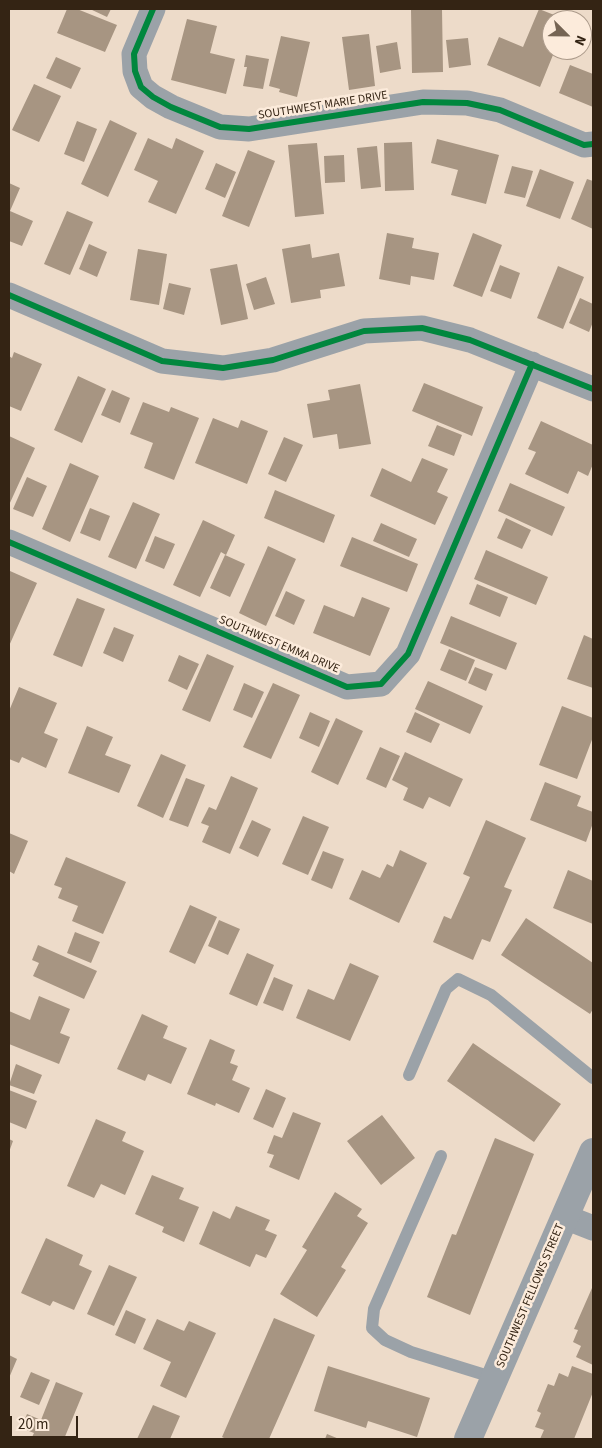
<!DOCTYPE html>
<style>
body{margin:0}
#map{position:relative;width:602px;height:1448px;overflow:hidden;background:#eddbc9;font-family:"Source Sans 3",sans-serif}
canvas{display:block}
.frame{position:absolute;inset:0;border:10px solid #342414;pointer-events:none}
.north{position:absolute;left:542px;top:10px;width:50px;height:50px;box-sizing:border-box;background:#fcebdb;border:1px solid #ac9b8b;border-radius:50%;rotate:113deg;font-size:14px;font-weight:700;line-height:20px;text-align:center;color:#342414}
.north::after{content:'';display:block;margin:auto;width:18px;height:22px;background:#756453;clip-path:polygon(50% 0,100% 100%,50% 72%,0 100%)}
.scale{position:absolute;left:10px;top:1416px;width:68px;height:22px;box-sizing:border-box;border:2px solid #342414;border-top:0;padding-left:6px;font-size:15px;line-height:18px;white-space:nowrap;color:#342414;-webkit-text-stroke:4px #fcebdb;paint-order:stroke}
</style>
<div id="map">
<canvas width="602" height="1448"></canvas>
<div class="frame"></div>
<div class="north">N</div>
<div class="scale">20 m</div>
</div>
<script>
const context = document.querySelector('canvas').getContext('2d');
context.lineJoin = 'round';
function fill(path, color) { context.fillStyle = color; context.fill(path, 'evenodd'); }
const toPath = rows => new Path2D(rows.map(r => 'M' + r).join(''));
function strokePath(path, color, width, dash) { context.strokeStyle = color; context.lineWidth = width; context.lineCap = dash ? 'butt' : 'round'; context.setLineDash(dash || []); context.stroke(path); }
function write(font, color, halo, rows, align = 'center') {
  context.font = font + ' "Source Sans 3",sans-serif'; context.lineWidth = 5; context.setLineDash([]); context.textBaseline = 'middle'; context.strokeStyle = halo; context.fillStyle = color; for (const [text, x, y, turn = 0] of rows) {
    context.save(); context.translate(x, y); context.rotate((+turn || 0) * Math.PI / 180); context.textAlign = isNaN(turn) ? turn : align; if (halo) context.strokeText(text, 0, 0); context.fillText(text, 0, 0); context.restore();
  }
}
const building = toPath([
 [67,9,77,9,117,25,105,52,57,33],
 [90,9,111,9,107,17],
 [411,9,442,9,443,72,412,73],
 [539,9,567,20,552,20,552,50,555,50,540,87,487,65,499,37,523,47],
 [187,19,217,26,210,53,235,59,226,94,171,80],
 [369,34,375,86,349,90,342,37],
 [281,36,310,42,297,97,279,92,280,89,269,86],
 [468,38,471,65,449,68,446,40],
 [397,42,401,69,380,73,376,46],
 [246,55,269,59,263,89,243,86,247,67,244,67],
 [56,57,81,68,71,89,46,78],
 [570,65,593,74,593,107,559,93],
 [34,84,61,96,39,142,12,130],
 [110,120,137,133,108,197,81,184],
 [77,121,97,129,84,162,64,154],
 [148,138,172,149,176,138,204,151,176,214,148,202,158,181,134,170],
 [437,139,499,155,486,204,451,195,458,170,431,163],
 [412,142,414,190,385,191,384,143],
 [317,143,324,214,295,217,288,145],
 [377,146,381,187,361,189,357,148],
 [248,150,275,161,249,227,222,216],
 [344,155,345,182,325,183,324,156],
 [216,163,236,172,225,198,205,189],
 [512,166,533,171,525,198,504,193],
 [540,169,574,182,560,219,526,206],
 [587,179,593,181,593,229,571,219],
 [9,183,20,188,10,211,33,221,22,246,9,241],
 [67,211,93,222,70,275,44,264],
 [387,233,414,238,412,248,439,253,434,280,411,276,410,285,379,279],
 [473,233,502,245,482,297,453,286],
 [89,244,107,252,97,277,79,269],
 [310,244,312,258,339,253,345,286,320,290,321,298,291,303,282,249],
 [138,249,167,254,159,305,130,300],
 [237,264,248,319,221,325,210,269],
 [500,265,520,273,511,299,490,291],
 [558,266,584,277,563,329,537,318],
 [266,277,275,304,254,310,246,284],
 [169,283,191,288,184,315,163,309],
 [580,298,593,304,593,322,589,332,569,323],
 [14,352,42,364,21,411,9,406,9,356,12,358],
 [78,376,106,389,82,443,54,430],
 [424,383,483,407,472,436,412,411],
 [360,384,371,444,339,449,337,434,313,438,307,404,330,400,328,390],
 [112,390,130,398,120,423,101,415],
 [143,402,169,412,171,407,199,418,174,480,144,468,153,443,130,434],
 [213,418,238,428,241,420,268,431,247,484,195,463],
 [541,421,593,445,593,464,588,476,578,471,568,494,525,474,536,452,528,449],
 [437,425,462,435,454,456,428,446],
 [9,436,35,448,9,505],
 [284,437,303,445,286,482,268,474],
 [422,458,448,469,437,492,448,497,435,525,370,496,382,468,411,482],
 [70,463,99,476,70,542,42,529],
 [27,477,47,486,33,517,13,509],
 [510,483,565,507,552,536,498,511],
 [275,490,335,515,324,543,264,518],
 [133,502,160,514,136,569,108,557],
 [90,508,110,516,100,541,80,533],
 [506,518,531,530,522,549,497,538],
 [203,520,235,535,226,555,221,552,200,597,173,585],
 [381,523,417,539,409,557,373,541],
 [155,536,175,544,164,569,145,561],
 [352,537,418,564,407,592,340,566],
 [268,546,296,559,266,626,239,613],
 [486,550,548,577,536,605,474,579],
 [225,555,245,564,230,597,210,588],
 [10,571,37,583,9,646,9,573],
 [477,584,508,597,500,617,469,604],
 [286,591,305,600,294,625,275,616],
 [362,597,390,608,370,656,313,633,324,605,354,617],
 [77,598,105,609,82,667,53,655],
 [451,616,517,643,506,670,440,643],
 [114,627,134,635,123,662,103,653],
 [584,635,593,639,593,688,567,679],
 [449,649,475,660,466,681,440,670],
 [207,654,234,666,210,722,182,710],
 [179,655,199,664,187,690,168,681],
 [475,667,493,674,486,691,468,683],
 [428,681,483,706,470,734,415,709],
 [244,683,264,692,252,718,233,710],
 [273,683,300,695,271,759,243,747],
 [19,687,57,703,44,733,58,739,46,768,22,757,19,763,9,759,9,711],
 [562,706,593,718,593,737,577,779,539,765],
 [310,712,330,721,319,747,299,738],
 [415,712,440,724,431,743,406,732],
 [336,718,363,731,338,785,311,772],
 [87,726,113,737,105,755,131,765,119,793,68,773],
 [380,747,400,756,386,788,366,779],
 [405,752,463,779,450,807,429,797,423,809,403,800,408,788,392,780],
 [161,754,186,765,163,818,137,806],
 [231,776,258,788,230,854,202,842,209,826,201,823,209,807,216,810],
 [186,778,205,785,188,827,169,820],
 [545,782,581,796,577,806,593,812,593,823,586,842,530,820],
 [303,816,329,827,308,875,282,864],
 [252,820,271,829,258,857,239,848],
 [486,820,526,838,504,887,512,890,490,942,482,939,473,960,433,942,444,916,451,919,470,877,463,874],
 [9,833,28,841,14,874,9,871],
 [400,850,427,863,399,923,349,899,362,870,380,878,387,864,393,867],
 [323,851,344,859,332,889,311,880],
 [66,857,126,882,103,934,72,921,78,906,58,898,62,888,54,885],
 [568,870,593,881,593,924,553,908],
 [190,905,217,917,195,964,169,952],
 [526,918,593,963,593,1009,590,1014,501,955],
 [219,920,240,929,228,955,208,946],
 [75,932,100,942,91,963,67,953],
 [38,945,97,971,84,999,33,976,39,963,32,960],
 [247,953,274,965,257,1006,229,994],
 [350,963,379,976,350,1041,296,1018,308,989,334,1000],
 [274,977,293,985,283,1011,263,1003],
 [39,996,70,1009,60,1033,70,1037,59,1064,9,1044,9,1011,30,1020],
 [142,1014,168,1026,163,1038,187,1048,171,1084,148,1074,145,1081,117,1069],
 [210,1039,235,1050,230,1063,238,1066,232,1080,250,1088,239,1113,216,1103,215,1106,187,1094],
 [473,1043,561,1104,534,1142,447,1081],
 [16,1064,42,1075,34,1094,9,1085],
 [266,1089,286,1098,273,1128,253,1119],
 [9,1090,37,1101,26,1129,9,1122],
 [293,1112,321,1123,299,1180,269,1167,274,1155,267,1153,274,1135,282,1138],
 [382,1115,415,1158,381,1185,347,1141],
 [96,1119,126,1132,122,1141,144,1151,125,1195,101,1184,94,1198,67,1186],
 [495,1138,534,1154,470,1315,427,1297,452,1234,456,1235],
 [9,1139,13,1141,9,1152],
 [152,1175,184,1188,179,1199,199,1207,184,1242,162,1232,164,1227,135,1214],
 [335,1192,362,1209,357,1216,368,1223,341,1267,346,1270,317,1317,280,1294,307,1250,302,1247],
 [236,1206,270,1220,265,1230,277,1235,266,1258,256,1254,250,1267,199,1244,213,1211,230,1219],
 [46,1238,83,1255,79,1265,92,1271,74,1310,53,1301,50,1306,21,1293],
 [109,1265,137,1277,114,1326,87,1314],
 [592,1288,593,1289,593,1365,576,1357,581,1346,573,1342,578,1330,574,1329],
 [126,1310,146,1319,135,1344,115,1335],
 [274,1318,315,1335,269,1439,226,1439,222,1437],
 [157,1319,184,1331,189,1321,216,1333,186,1398,160,1386,171,1362,143,1349],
 [9,1355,17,1359,9,1378],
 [328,1366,430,1398,417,1437,368,1421,366,1428,314,1411],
 [572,1366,593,1374,593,1392,574,1439,540,1439,544,1430,535,1427,541,1413,537,1411,548,1384,554,1386,559,1373,568,1377],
 [31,1372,50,1380,39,1405,20,1397],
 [56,1382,83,1393,64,1439,31,1439,34,1433,21,1428,27,1414,41,1420],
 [153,1405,180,1416,170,1439,137,1439],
 [327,1434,339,1439,325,1439]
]);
const service = toPath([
 [409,1075,446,989,458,979,491,995,593,1078],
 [441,1156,374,1309,372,1328,385,1340,411,1352,495,1378]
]);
const minor = toPath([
 [153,9,134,54,135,71,141,87,153,97,171,107,220,127,249,129,423,102,467,103,500,110,584,145,593,144],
 [9,295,162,361,223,368,273,360,364,331,422,328,470,340,593,389],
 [9,542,347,687,381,684,408,654,532,364],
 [565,1217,593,1228]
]);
const tertiary = toPath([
 [468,1439,593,1152]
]);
const cycleway = toPath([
 [153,9,134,54,135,71,141,87,153,97,171,107,220,127,249,129,423,102,467,103,500,110,584,145,593,144],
 [9,295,162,361,223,368,273,360,364,331,422,328,470,340,593,389],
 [9,542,347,687,381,684,408,654,532,364]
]);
const streetNames = [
 ["SOUTHWEST MARIE DRIVE",323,106,-9],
 ["SOUTHWEST EMMA DRIVE",279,645,23],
 ["SOUTHWEST FELLOWS STREET",531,1296,-67]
];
fill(building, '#a79582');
strokePath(service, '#9ba2a8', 12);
strokePath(minor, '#9ba2a8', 25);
strokePath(tertiary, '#9ba2a8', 28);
strokePath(cycleway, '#00873e', 6);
write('12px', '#342414', '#fcebdb', streetNames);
</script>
